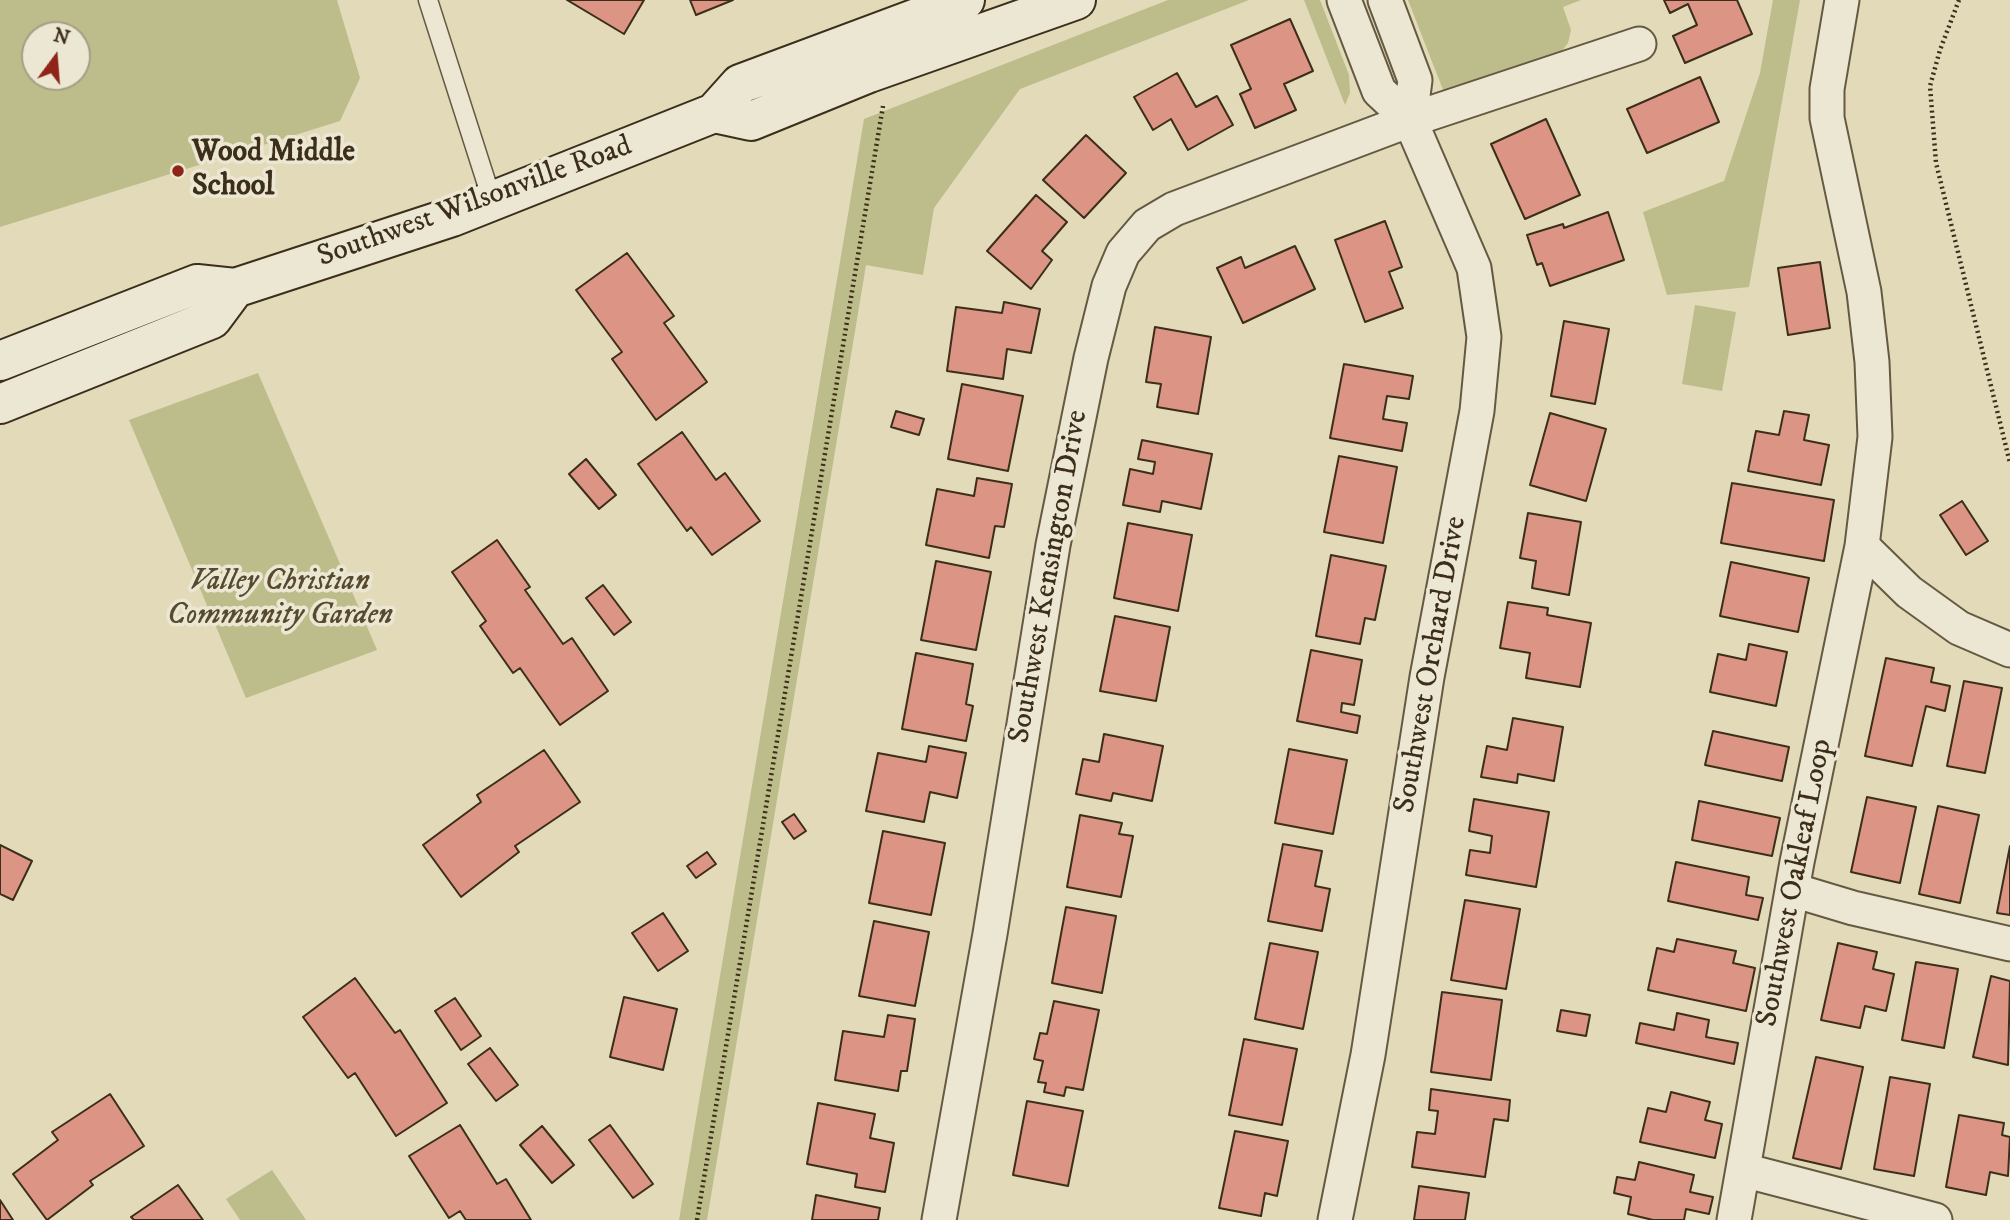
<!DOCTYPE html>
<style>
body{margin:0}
#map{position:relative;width:2010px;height:1220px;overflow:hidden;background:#e2dab9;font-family:"IM FELL DW Pica",serif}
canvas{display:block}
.north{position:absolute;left:21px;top:21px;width:70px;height:70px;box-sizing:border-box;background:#ece7d2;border:2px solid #a69d88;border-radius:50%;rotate:16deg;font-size:19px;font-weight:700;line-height:28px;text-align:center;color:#3c2e1a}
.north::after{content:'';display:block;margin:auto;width:24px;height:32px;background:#8f2418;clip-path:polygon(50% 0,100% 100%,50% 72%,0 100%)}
</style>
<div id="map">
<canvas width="2010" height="1220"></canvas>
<div class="north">N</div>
</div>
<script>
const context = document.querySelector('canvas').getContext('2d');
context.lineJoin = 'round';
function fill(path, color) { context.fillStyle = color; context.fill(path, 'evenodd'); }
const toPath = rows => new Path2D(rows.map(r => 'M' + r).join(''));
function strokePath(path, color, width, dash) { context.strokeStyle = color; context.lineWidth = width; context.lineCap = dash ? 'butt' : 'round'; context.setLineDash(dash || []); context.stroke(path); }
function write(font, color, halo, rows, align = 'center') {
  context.font = font + ' "IM FELL DW Pica",serif'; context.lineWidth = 7; context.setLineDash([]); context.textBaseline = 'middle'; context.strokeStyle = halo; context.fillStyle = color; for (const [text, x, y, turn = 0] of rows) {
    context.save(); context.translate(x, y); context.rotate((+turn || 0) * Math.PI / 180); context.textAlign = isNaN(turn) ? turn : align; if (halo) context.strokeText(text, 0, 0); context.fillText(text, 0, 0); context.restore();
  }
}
const green = toPath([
 [0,0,337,0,360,78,340,121,0,227],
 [35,35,77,35,77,77,35,77],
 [1168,0,1249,0,1020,89,934,208,923,275,866,265,707,1220,679,1220,864,119],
 [1304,0,1320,0,1349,75,1350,93,1345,105],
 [1408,0,1581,0,1563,7,1571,30,1568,43,1557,57,1447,100],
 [1773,0,1800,0,1749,287,1667,295,1643,212,1724,181,1760,73],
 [1695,305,1736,312,1722,391,1682,384],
 [258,373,377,650,246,698,129,420],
 [272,1170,306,1220,240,1220,226,1199]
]);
const building = toPath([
 [567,0,644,0,624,34,567,0],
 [690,0,733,0,696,15,690,0],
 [1664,0,1737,0,1752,34,1685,63,1673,36,1697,25,1688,4,1670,13,1664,0],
 [1290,19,1313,71,1284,84,1296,110,1255,128,1240,94,1251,89,1231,45,1290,19],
 [1177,73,1196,107,1217,96,1233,125,1188,150,1171,119,1153,130,1134,97,1177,73],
 [1700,77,1719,122,1647,153,1627,109,1700,77],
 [1546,119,1580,195,1525,219,1491,144,1546,119],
 [1086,135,1126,173,1084,218,1043,180,1086,135],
 [1036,195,1067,222,1042,251,1052,260,1031,289,987,251,1036,195],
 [1608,212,1624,260,1550,286,1542,263,1537,265,1527,235,1563,224,1564,228,1608,212],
 [1385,221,1402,267,1389,272,1403,308,1365,322,1335,240,1385,221],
 [1295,246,1315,289,1243,323,1217,268,1241,257,1245,268,1295,246],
 [627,253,674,316,664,323,707,382,656,420,612,359,622,352,576,290,627,253],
 [1820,262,1830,328,1788,335,1778,268,1820,262],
 [1004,302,1040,309,1031,353,1007,349,1003,379,947,371,956,307,1002,313,1004,302],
 [1564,321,1609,329,1595,404,1551,396,1564,321],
 [1155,327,1211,337,1198,414,1157,407,1161,384,1146,382,1155,327],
 [1344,364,1413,376,1409,399,1387,396,1383,419,1407,423,1402,451,1330,438,1344,364],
 [962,384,1023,396,1008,471,948,459,962,384],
 [896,411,924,419,919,435,891,427,896,411],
 [1784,411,1809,415,1804,440,1829,445,1821,485,1748,471,1756,431,1779,435,1784,411],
 [1550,413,1606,429,1586,501,1530,485,1550,413],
 [682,432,716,480,725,473,760,521,712,555,691,527,687,531,638,464,682,432],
 [1142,440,1212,454,1201,509,1162,501,1160,512,1123,505,1130,469,1153,474,1155,462,1138,459,1142,440],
 [1339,456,1397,467,1383,543,1324,532,1339,456],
 [586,459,616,495,599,509,569,474,586,459],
 [977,478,1012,484,1004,527,995,526,989,558,926,545,937,489,974,496,977,478],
 [1732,483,1834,500,1824,561,1721,543,1732,483],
 [1962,501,1988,541,1966,555,1940,515,1962,501],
 [1528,513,1581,522,1569,595,1532,588,1536,561,1520,558,1528,513],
 [1128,523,1192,535,1178,611,1114,598,1128,523],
 [497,540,530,587,525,590,563,644,572,638,608,691,560,725,520,668,513,673,480,626,486,621,452,572,497,540],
 [1331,555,1386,566,1375,620,1365,618,1360,644,1316,636,1331,555],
 [936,561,991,572,976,650,921,640,936,561],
 [1731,562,1809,578,1798,632,1720,616,1731,562],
 [603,585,631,622,614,635,586,598,603,585],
 [1508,602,1548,608,1547,615,1591,623,1580,687,1526,678,1530,653,1500,648,1508,602],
 [1115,616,1170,627,1156,701,1100,691,1115,616],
 [1749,644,1787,652,1776,706,1710,692,1718,654,1746,660,1749,644],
 [1311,650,1362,660,1354,705,1342,703,1341,712,1360,716,1357,733,1297,721,1311,650],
 [916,653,973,664,966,704,973,706,966,741,902,729,916,653],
 [1886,658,1934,668,1931,682,1950,686,1945,711,1926,706,1912,766,1865,756,1886,658],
 [1964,681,2002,688,1985,773,1947,766,1964,681],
 [1513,718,1563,727,1554,781,1518,774,1517,783,1481,777,1487,746,1507,750,1513,718],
 [1713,731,1789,747,1782,781,1705,765,1713,731],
 [1104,734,1163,746,1152,801,1113,793,1111,801,1076,794,1083,759,1099,762,1104,734],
 [929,746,966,753,957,798,930,792,924,822,866,811,878,753,926,762,929,746],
 [1289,749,1347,760,1333,834,1275,823,1289,749],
 [544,750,580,802,515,846,519,852,461,897,423,845,481,802,477,795,544,750],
 [1867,797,1916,807,1900,883,1851,872,1867,797],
 [1474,799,1549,812,1536,887,1466,875,1470,850,1490,853,1492,836,1469,831,1474,799],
 [1699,801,1780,818,1772,856,1692,840,1699,801],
 [1938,806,1979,815,1960,903,1919,894,1938,806],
 [794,814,806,831,794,839,782,822,794,814],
 [1080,815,1122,823,1119,834,1133,836,1121,897,1067,887,1080,815],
 [883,831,945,843,931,915,869,903,883,831],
 [1283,844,1322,851,1315,886,1330,889,1322,931,1268,921,1283,844],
 [0,845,32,861,13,900,0,894,0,845],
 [2010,846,2010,915,1997,913,2010,846],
 [707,852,716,864,696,878,687,866,707,852],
 [1676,862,1749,877,1746,895,1763,898,1758,920,1668,901,1676,862],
 [1465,900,1520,909,1506,989,1451,980,1465,900],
 [1066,907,1116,916,1102,993,1052,983,1066,907],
 [663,913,688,951,658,971,632,933,663,913],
 [874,921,929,932,915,1006,859,996,874,921],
 [1677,939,1736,951,1733,963,1755,968,1746,1011,1648,990,1657,948,1674,952,1677,939],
 [1270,943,1318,952,1303,1029,1255,1019,1270,943],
 [1838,943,1877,952,1873,969,1894,974,1886,1011,1865,1006,1860,1028,1821,1020,1838,943],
 [1916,962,1958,969,1944,1048,1902,1040,1916,962],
 [1991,976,2010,981,2008,1065,1973,1057,1991,976],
 [355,978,395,1033,400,1030,447,1103,396,1136,355,1073,348,1078,303,1017,355,978],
 [1442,992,1502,1000,1491,1080,1431,1072,1442,992],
 [624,997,677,1009,663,1070,610,1057,624,997],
 [455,998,481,1036,461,1050,435,1011,455,998],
 [1054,1001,1099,1010,1083,1090,1066,1087,1064,1096,1044,1092,1046,1083,1038,1082,1043,1061,1034,1059,1040,1033,1047,1034,1054,1001],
 [1561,1010,1590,1015,1586,1036,1557,1031,1561,1010],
 [1677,1013,1709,1020,1706,1037,1738,1043,1734,1064,1636,1043,1640,1023,1674,1030,1677,1013],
 [888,1015,915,1019,907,1071,901,1071,898,1091,835,1080,843,1031,884,1037,888,1015],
 [1244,1039,1297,1049,1282,1125,1229,1115,1244,1039],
 [490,1048,518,1085,496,1101,468,1064,490,1048],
 [1816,1057,1863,1067,1841,1169,1793,1158,1816,1057],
 [1890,1077,1930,1084,1914,1176,1874,1169,1890,1077],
 [1431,1089,1510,1100,1508,1121,1494,1119,1485,1177,1412,1167,1417,1132,1435,1134,1438,1111,1429,1110,1431,1089],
 [1671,1092,1710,1102,1705,1120,1722,1124,1715,1158,1640,1142,1648,1108,1666,1112,1671,1092],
 [110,1094,144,1146,90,1181,93,1185,47,1220,13,1174,58,1140,52,1132,110,1094],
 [1027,1101,1083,1111,1068,1186,1013,1175,1027,1101],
 [818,1103,875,1114,870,1138,894,1143,885,1192,855,1187,857,1174,807,1164,818,1103],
 [1959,1115,2004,1123,2002,1135,2010,1137,2008,1176,1990,1172,1986,1195,1946,1187,1959,1115],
 [460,1125,497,1184,506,1179,531,1220,466,1220,460,1211,449,1218,409,1156,460,1125],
 [610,1125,653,1184,633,1198,589,1140,610,1125],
 [542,1126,574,1165,552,1183,520,1145,542,1126],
 [1235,1131,1288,1141,1277,1196,1265,1193,1261,1216,1219,1208,1235,1131],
 [1639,1162,1694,1175,1690,1192,1713,1197,1709,1214,1686,1209,1684,1220,1653,1220,1628,1214,1631,1197,1614,1193,1617,1177,1635,1180,1639,1162],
 [178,1185,203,1220,134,1220,131,1217,178,1185],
 [1419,1186,1469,1193,1465,1220,1414,1220,1419,1186],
 [816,1195,880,1208,878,1220,812,1220,816,1195],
 [0,1200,13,1220,0,1220,0,1200]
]);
const path = toPath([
 [1959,0,1940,50,1930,86,1936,163,2010,463],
 [697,1220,883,106]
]);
const lane = toPath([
 [428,0,492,200]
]);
const street = toPath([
 [1385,0,1415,80,1410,120],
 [1862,546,1909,592,1959,628,2010,650],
 [1793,890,1853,908,2010,944],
 [1743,1170,1935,1220],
 [939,1220,990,934,1053,545,1091,358,1109,286,1123,253,1147,225,1174,209,1410,120,1639,44],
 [1335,1220,1368,1055,1427,677,1477,411,1484,337,1474,268,1410,120,1379,91,1344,0],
 [1734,1220,1797,862,1862,546,1875,437,1872,362,1864,292,1827,118,1827,89,1842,0]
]);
const secondary = toPath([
 [714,113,751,121,869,73,1076,0],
 [0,361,197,284,235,288,452,217,714,113,740,84,965,0],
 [0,404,212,319,235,288]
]);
const markers = [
 [178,171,7,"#8f2418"]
];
const poiNames = [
 ["Wood Middle",192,154],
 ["School",192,188]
];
const streetNames = [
 ["Southwest Wilsonville Road",475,203,-20],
 ["Southwest Kensington Drive",1050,577,-80],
 ["Southwest Orchard Drive",1432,665,-80],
 ["Southwest Oakleaf Loop",1796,883,-79]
];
const parkNames = [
 ["Valley Christian",280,583],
 ["Community Garden",280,617]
];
fill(green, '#bcbd8a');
fill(building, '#dc9584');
strokePath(building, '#3c2e1a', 2);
strokePath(lane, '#665942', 21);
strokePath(street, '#665942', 37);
strokePath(secondary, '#3c2e1a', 42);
strokePath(path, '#3c2e1a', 4.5, [2, 3.5]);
strokePath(lane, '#ece7d2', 18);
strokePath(street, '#ece7d2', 33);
strokePath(secondary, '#ece7d2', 38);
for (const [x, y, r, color] of markers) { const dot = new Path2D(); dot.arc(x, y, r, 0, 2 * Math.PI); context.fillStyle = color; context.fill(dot); strokePath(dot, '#ece7d2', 2.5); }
write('bold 30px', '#3c2e1a', '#ece7d2', poiNames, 'left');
write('30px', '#3c2e1a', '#ece7d2', streetNames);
write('italic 30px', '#564b30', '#ece7d2', parkNames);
</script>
